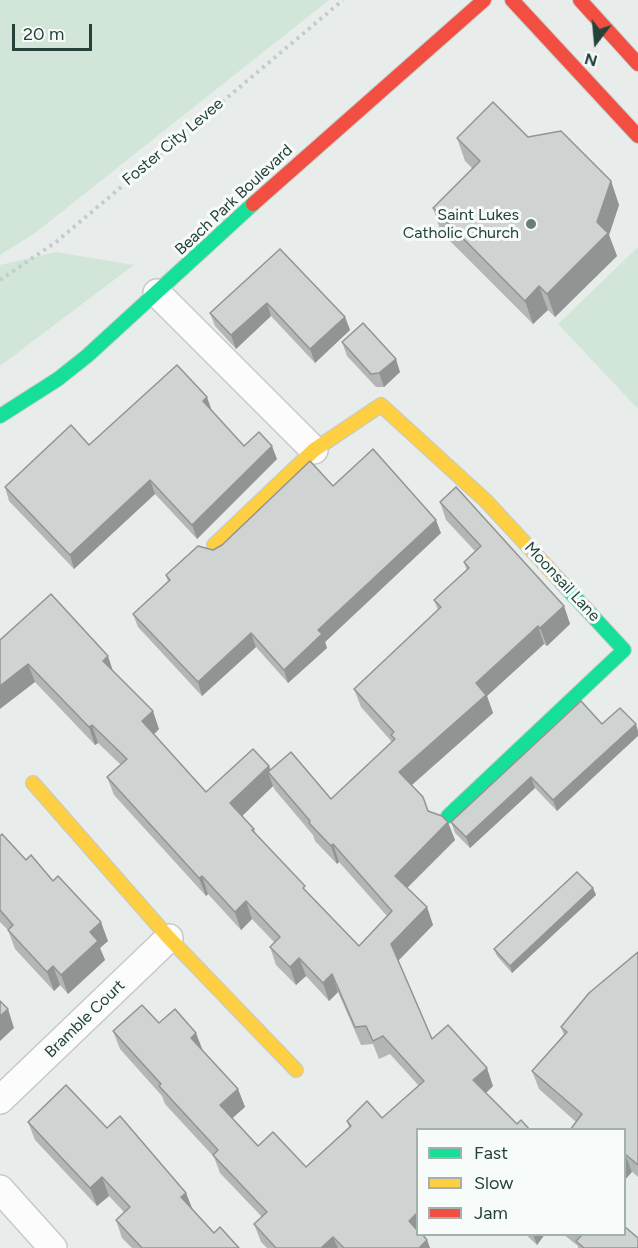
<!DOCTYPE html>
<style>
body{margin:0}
#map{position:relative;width:638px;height:1248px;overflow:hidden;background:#e8edeb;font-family:Figtree,sans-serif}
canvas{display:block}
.legend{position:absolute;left:416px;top:1128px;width:210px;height:108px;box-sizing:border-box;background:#f7fbf9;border:2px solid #a3b1ad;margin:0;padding:8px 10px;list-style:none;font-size:18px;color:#24423a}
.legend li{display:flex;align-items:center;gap:12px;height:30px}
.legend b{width:30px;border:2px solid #a3b1ad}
.north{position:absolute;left:566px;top:12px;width:60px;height:60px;-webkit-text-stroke:4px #f7fbf9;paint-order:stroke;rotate:196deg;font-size:16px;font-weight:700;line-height:24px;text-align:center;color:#24423a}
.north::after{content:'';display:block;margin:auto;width:21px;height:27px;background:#24423a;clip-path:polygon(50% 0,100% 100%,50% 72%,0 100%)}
.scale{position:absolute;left:12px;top:24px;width:80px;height:27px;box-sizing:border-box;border:3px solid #24423a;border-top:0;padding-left:8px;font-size:18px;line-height:21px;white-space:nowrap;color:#24423a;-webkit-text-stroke:4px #f7fbf9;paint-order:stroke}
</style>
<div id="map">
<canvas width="638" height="1248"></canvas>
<ul class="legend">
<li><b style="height:8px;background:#16e098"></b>Fast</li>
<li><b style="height:8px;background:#ffcf43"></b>Slow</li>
<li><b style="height:8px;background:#f24e42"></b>Jam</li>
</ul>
<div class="north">N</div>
<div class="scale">20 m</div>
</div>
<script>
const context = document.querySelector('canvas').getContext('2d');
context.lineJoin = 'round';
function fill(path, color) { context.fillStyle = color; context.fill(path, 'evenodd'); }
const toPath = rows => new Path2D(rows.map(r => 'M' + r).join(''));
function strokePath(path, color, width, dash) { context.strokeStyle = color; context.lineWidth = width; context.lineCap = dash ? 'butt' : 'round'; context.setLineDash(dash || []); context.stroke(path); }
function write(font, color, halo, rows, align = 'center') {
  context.font = font + ' Figtree,sans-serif'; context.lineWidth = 6; context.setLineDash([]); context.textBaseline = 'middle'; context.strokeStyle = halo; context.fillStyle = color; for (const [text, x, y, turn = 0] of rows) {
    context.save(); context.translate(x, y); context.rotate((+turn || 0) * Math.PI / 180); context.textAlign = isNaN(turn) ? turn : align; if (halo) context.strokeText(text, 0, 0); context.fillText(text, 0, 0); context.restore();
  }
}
const green = toPath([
 [0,0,329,0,35,233,0,255],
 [638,247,638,409,558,324],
 [56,252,134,265,0,366,0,265]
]);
const path = toPath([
 [0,280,56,242,343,0]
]);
const street = toPath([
 [157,293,314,450],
 [0,1100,169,938],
 [0,1189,53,1248]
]);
const fast = toPath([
 [0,416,58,379,87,356,253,204],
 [448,816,624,650,562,583]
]);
const slow = toPath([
 [214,545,314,450,381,405,486,501,562,583],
 [33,783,169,938,296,1070]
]);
const jam = toPath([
 [512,0,638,136],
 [580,0,638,64],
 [253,204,484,0]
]);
const wall = toPath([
 [528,137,611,181,619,205,609,235,617,256,555,317,548,310,533,324,441,232,433,208,473,169,465,161,457,138],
 [280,249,345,317,350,330,315,363,271,316,236,349,215,326,210,313],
 [342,342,400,372,384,387,376,387,347,356],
 [212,411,244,446,277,459,197,539,155,494,74,569,9,501,5,487],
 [333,486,441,533,325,642,327,648,288,683,256,647,202,696,138,627,133,614,168,582,166,575],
 [440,502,564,606,570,624,547,646,544,644,487,696,493,713,412,785,429,811,455,840,407,888,427,907,433,925,398,961,432,1039,493,1086,486,1093,517,1124,530,1130,417,1130,417,1234,427,1240,430,1248,267,1248,261,1242,254,1224,262,1217,220,1173,214,1157,165,1104,162,1096,120,1049,113,1031,159,1023,202,1050,238,1089,245,1107,232,1118,258,1146,306,1167,349,1127,347,1121,382,1118,419,1086,390,1054,379,1059,373,1044,361,1045,338,992,329,1001,306,976,296,985,276,965,270,947,274,942,252,919,241,930,208,894,206,896,114,795,107,777,121,765,98,743,95,745,35,682,0,640,113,671,159,729,154,734,206,792,269,766,271,770,331,799,392,742,361,707,354,689,438,610,434,600,467,571,464,562,475,551,446,520],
 [273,786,275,790,313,835,315,841,337,864,339,862,387,916,359,946,307,892,256,835,254,829,242,816],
 [581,701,557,811,535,788,470,848,455,833,451,822],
 [0,836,26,860,53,881,108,941,100,948,105,960,68,994,60,985,54,991,15,949,8,930,0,922],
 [593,888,596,895,512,973,497,956,494,949],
 [638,952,638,1177,539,1089,532,1071,564,1035,561,1027],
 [28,1122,107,1128,186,1193,192,1208,214,1233,239,1248,132,1248,122,1238,116,1220,124,1212,109,1196,97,1206,35,1140],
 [525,1234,545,1234,537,1245],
 [563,1234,624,1234,638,1248,578,1248,578,1246]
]);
const shadedWall = toPath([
 [611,181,619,205,609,235,617,256,555,317,547,294,597,222],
 [539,286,548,310,533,324,525,301],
 [267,303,271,316,236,349,231,335],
 [345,317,350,330,315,363,310,349],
 [396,359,400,372,384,387,379,373],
 [207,397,212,411,203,401],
 [272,446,277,459,197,539,192,525],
 [150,480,155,494,74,569,70,555],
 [436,520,441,533,325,642,327,648,288,683,284,670,318,630],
 [564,606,570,624,547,646,540,628],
 [538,626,544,644,487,696,493,713,406,790,399,772,476,683],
 [251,633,256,647,202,696,198,682],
 [108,656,114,674,103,661],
 [28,664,35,682,0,709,0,686],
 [153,711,159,729,149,739,142,721],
 [636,724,638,731,638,736,557,811,553,800],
 [92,725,98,743,95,745,89,727],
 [269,766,274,779,268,772,273,786,237,821,230,803],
 [531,777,535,788,470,848,466,837],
 [448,822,455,840,401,894,395,876],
 [333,844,339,862,337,864,331,846],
 [202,876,208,894,206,896,199,878],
 [593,888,596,895,512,973,510,966],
 [246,901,252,919,241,930,235,912],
 [427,907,433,925,397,962,391,944],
 [101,922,108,941,100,948,105,960,68,994,61,975,90,932],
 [299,958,306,976,296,985,290,967],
 [53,966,60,985,54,991,47,972],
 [332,974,338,992,329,1001,323,983],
 [8,1009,14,1028,0,1041,0,1016],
 [196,1033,203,1051,191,1038],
 [487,1068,493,1086,479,1099,473,1080],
 [238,1089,245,1107,227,1123,220,1105],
 [625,1154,632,1172,624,1181,624,1155],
 [102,1177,109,1196,97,1206,90,1188],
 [186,1193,193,1211,181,1197],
 [417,1213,417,1234,409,1221],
 [533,1234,545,1234,537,1245],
 [333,1237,338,1248,321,1248],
 [427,1240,430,1248,419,1248]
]);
const building = toPath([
 [493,102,528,137,561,131,611,181,597,222,608,233,547,294,539,286,525,301,433,208,480,161,457,138,493,102],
 [280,249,345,317,310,349,267,303,231,335,210,313,280,249],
 [363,323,396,359,379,373,371,374,342,342,363,323],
 [177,365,207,397,203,401,244,446,259,432,272,446,192,525,150,480,70,555,5,487,71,425,89,445,177,365],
 [373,449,436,520,318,630,322,634,284,670,251,633,198,682,133,614,170,580,166,575,198,546,213,550,222,545,310,461,333,486,373,449],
 [456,487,564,606,540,628,538,626,476,683,486,695,399,772,423,797,428,811,442,816,448,822,395,876,427,907,391,944,432,1039,448,1025,487,1068,473,1080,517,1124,521,1120,530,1130,417,1130,417,1213,409,1221,417,1230,417,1234,422,1234,427,1240,419,1248,344,1248,333,1237,321,1248,276,1248,254,1224,267,1212,213,1155,218,1150,159,1086,161,1084,113,1031,142,1005,159,1023,175,1009,196,1033,191,1038,238,1089,220,1105,258,1146,273,1132,306,1167,351,1126,347,1121,367,1101,382,1118,424,1081,383,1036,373,1041,366,1026,355,1027,332,974,323,983,299,958,290,967,270,947,280,937,246,901,235,912,202,876,199,878,107,777,127,759,92,725,89,727,28,664,0,686,0,640,51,594,108,656,103,661,153,711,142,721,206,792,253,749,269,766,230,803,254,829,252,830,305,886,303,888,359,946,392,911,333,844,331,846,309,823,310,821,268,772,291,752,331,799,395,739,391,735,394,732,354,689,441,607,434,600,469,568,464,562,481,546,440,502,456,487],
 [581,701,602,724,620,708,636,724,553,800,531,777,466,837,451,822,581,701],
 [2,834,26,860,31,855,53,881,58,876,101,922,90,932,98,941,61,975,53,966,47,972,8,930,13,925,0,910,0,836,2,834],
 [577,872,593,888,510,966,494,949,577,872],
 [638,952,638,1165,625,1154,624,1155,624,1130,570,1130,582,1114,532,1071,567,1032,561,1027,589,993,638,952],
 [0,1001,8,1009,0,1016,0,1001],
 [66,1085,107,1128,120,1116,186,1193,181,1197,214,1233,220,1227,239,1248,142,1248,116,1220,130,1207,102,1177,90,1188,28,1122,66,1085],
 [624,1226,638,1238,638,1248,584,1248,576,1241,581,1236,579,1234,624,1234,624,1226]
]);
const markers = [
 [531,224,6,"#697e78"]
];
const streetNames = [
 ["Foster City Levee",173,142,-40],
 ["Beach Park Boulevard",234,200,-43],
 ["Moonsail Lane",562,582,47],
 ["Bramble Court",85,1019,-44]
];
const poiNames = [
 ["Saint Lukes",519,215],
 ["Catholic Church",519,233]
];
fill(green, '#d1e6d8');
strokePath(street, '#c5cac8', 30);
strokePath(fast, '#c3cbc8', 16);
strokePath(slow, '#c3cbc8', 16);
strokePath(jam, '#c3cbc8', 16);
strokePath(path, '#c3ccca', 4, [3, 4.5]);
strokePath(street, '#fcfcfc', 27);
strokePath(fast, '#16e098', 14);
strokePath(slow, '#ffcf43', 14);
strokePath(jam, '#f24e42', 14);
fill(wall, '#b2b6b5');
fill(shadedWall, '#919493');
fill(building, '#cfd4d2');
strokePath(building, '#919493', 1.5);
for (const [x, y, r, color] of markers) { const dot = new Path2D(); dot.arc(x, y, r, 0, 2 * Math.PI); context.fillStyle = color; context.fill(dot); strokePath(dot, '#f7fbf9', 2); }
write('16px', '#24423a', '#f7fbf9', streetNames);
write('16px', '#24423a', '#f7fbf9', poiNames, 'right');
</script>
